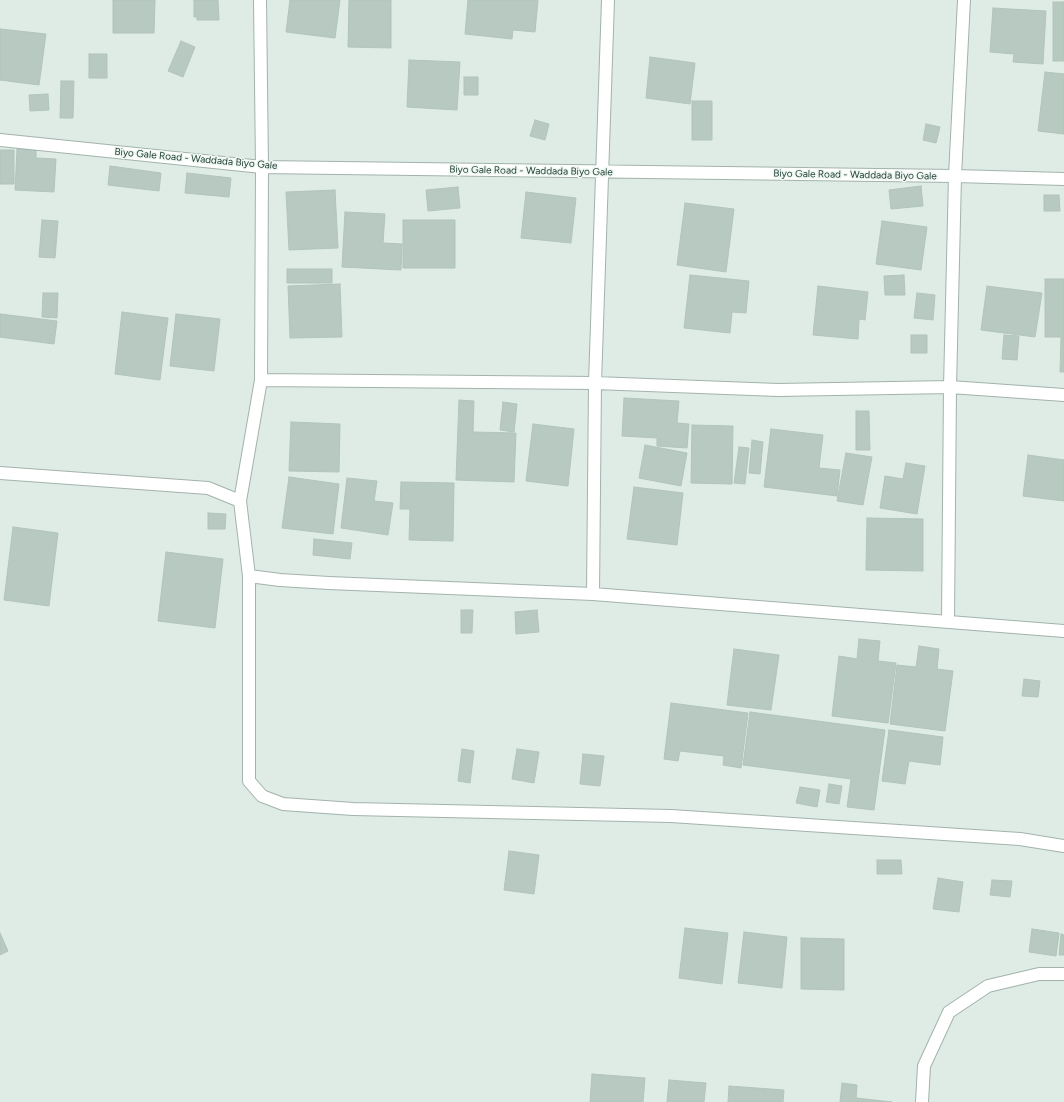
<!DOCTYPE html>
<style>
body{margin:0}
canvas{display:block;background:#dfebe5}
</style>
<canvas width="1064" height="1102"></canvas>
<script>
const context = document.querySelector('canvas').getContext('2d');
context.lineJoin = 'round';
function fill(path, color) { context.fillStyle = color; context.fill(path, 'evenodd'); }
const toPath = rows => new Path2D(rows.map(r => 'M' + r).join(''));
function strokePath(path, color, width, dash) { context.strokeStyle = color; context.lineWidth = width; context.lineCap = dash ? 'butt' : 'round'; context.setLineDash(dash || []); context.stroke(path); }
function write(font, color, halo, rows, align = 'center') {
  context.font = font + ' Figtree,sans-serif'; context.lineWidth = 3; context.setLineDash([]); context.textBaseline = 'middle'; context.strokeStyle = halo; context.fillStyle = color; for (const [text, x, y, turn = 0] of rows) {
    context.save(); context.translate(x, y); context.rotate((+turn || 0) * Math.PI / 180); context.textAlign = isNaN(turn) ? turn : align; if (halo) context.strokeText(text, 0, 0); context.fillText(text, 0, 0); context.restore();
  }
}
const building = toPath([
 [113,0,155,0,154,33,113,33,113,0],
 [194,0,218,0,219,20,197,20,197,17,194,17,194,0],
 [290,0,340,0,335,38,286,32,290,0],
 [349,0,391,0,391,48,348,47,349,0],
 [468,0,538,0,535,32,513,30,512,39,465,34,468,0],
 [1053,2,1064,2,1064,61,1053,61,1053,2],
 [993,8,1046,11,1043,64,1013,62,1014,54,990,52,993,8],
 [0,29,46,34,39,85,0,80,0,29],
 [181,41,195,47,183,77,168,71,181,41],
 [89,54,107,54,107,78,89,78,89,54],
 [650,57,695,63,690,104,646,98,650,57],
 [409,60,460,62,457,110,407,107,409,60],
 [1045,72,1064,74,1064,134,1038,131,1045,72],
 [464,77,478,77,478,95,464,95,464,77],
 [61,81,74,81,73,118,60,118,61,81],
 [48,94,49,110,30,111,29,95,48,94],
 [692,101,712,101,712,140,692,140,692,101],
 [535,120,549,124,545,140,530,136,535,120],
 [926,124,940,127,936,143,923,140,926,124],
 [17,149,36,150,36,158,56,159,54,192,15,190,17,149],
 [0,150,14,150,14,184,0,184,0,150],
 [110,166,161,173,159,191,108,185,110,166],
 [187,173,231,178,229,197,185,193,187,173],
 [921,186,923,206,891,209,889,190,921,186],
 [458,187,460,208,428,211,426,190,458,187],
 [335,190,338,248,289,250,286,192,335,190],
 [526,192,576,198,571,243,521,238,526,192],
 [1044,195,1059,195,1060,211,1044,211,1044,195],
 [685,203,734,209,726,272,677,265,685,203],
 [345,212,385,214,383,243,402,244,401,270,342,267,345,212],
 [42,220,58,221,55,258,39,257,42,220],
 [403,220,455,220,455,268,403,268,403,220],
 [882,221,927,227,921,270,876,264,882,221],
 [287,269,332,269,332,283,287,283,287,269],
 [690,275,749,281,746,313,732,312,730,333,684,328,690,275],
 [904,275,905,295,885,295,884,276,904,275],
 [1045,279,1064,279,1064,372,1060,372,1061,337,1045,337,1045,279],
 [340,284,342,337,290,338,288,286,340,284],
 [818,286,868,292,865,320,859,319,858,339,813,335,818,286],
 [987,286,1042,293,1035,337,981,330,987,286],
 [43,293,58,293,57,318,42,317,43,293],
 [917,293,935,295,933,320,914,318,917,293],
 [122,312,168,318,160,380,115,374,122,312],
 [0,314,57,321,54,344,0,337,0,314],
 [176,314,220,319,214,371,170,366,176,314],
 [911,335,927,335,927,353,911,353,911,335],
 [1004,335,1019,336,1017,360,1002,359,1004,335],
 [624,398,679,401,677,423,689,424,687,448,657,446,657,438,622,436,624,398],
 [459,400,474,401,473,432,516,433,514,482,456,480,459,400],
 [503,402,517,404,514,432,500,430,503,402],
 [856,411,869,411,870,450,856,450,856,411],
 [291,422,340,424,339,472,289,471,291,422],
 [533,424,574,429,568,486,526,481,533,424],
 [692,425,733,426,732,484,691,483,692,425],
 [771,429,823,435,819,468,840,470,837,496,764,487,771,429],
 [752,440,763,442,760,474,749,473,752,440],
 [645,445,687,453,681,486,639,478,645,445],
 [739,447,749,448,745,484,734,483,739,447],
 [846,453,872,457,863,505,837,501,846,453],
 [1028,455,1064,460,1064,501,1023,496,1028,455],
 [906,463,925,466,917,514,880,508,885,476,903,479,906,463],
 [289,477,339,484,333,534,282,528,289,477],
 [347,478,377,481,374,501,393,503,388,535,341,528,347,478],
 [401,482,454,483,453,541,409,540,410,509,400,509,401,482],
 [634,487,683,493,677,545,627,539,634,487],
 [208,513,226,514,225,529,208,529,208,513],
 [867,518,923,519,923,571,866,570,867,518],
 [13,527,58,533,49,606,4,600,13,527],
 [314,539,352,543,350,559,313,555,314,539],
 [166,552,223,559,215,628,158,621,166,552],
 [461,610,473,610,472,633,461,633,461,610],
 [537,610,539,632,516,634,515,612,537,610],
 [859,639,880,641,878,661,896,663,888,723,832,716,839,656,857,659,859,639],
 [919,646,939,649,937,669,953,671,945,731,890,724,897,665,916,667,919,646],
 [734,649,779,655,771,710,727,705,734,649],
 [1024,679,1040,681,1038,697,1022,696,1024,679],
 [671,703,748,713,741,768,723,765,724,756,680,751,678,761,664,759,671,703],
 [750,712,885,730,874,810,847,807,851,779,743,765,750,712],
 [889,730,943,737,940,765,909,761,905,784,882,781,889,730],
 [462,749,474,751,470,783,458,781,462,749],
 [517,749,539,752,534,783,512,779,517,749],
 [583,754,604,756,600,786,580,784,583,754],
 [829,784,842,786,839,804,826,802,829,784],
 [800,787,820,790,817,807,796,803,800,787],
 [509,851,539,855,534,894,504,890,509,851],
 [877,860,901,860,902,874,877,874,877,860],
 [938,878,963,882,959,912,933,909,938,878],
 [992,880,1012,881,1010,897,990,895,992,880],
 [685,928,728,933,722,984,679,978,685,928],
 [1032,929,1059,933,1056,956,1029,952,1032,929],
 [744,932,787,937,782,988,738,983,744,932],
 [0,933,8,951,0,955,0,933],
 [1061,934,1064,935,1064,955,1059,955,1061,934],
 [801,938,844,939,844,990,801,989,801,938],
 [592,1074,645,1078,643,1102,590,1102,592,1074],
 [669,1080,706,1083,704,1102,667,1102,669,1080],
 [842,1083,857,1085,856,1098,892,1102,840,1102,842,1083],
 [729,1086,784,1090,783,1102,728,1102,729,1086]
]);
const minor = toPath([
 [0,140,262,167,955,176,1064,179],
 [261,380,595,383,778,390,950,387,1064,395],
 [0,473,208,488,240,501,249,576,249,781,262,796,283,804,353,809,671,816,1020,839,1064,846],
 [240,501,261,380,262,167,260,0],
 [249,576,280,580,329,583,593,594,1064,631],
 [593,594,595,383,608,0],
 [948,621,950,387,955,176,964,0],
 [922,1102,924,1066,949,1012,988,986,1039,974,1064,974]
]);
const streetNames = [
 ["Biyo Gale Road - Waddada Biyo Gale",196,159,5],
 ["Biyo Gale Road - Waddada Biyo Gale",531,171,1],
 ["Biyo Gale Road - Waddada Biyo Gale",855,175,1]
];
fill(building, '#b7c9c0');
strokePath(building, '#b1c5bb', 1);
strokePath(minor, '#a2b3ac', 14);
strokePath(minor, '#fff', 12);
write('10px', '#1f3c32', '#eff8f3', streetNames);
</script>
